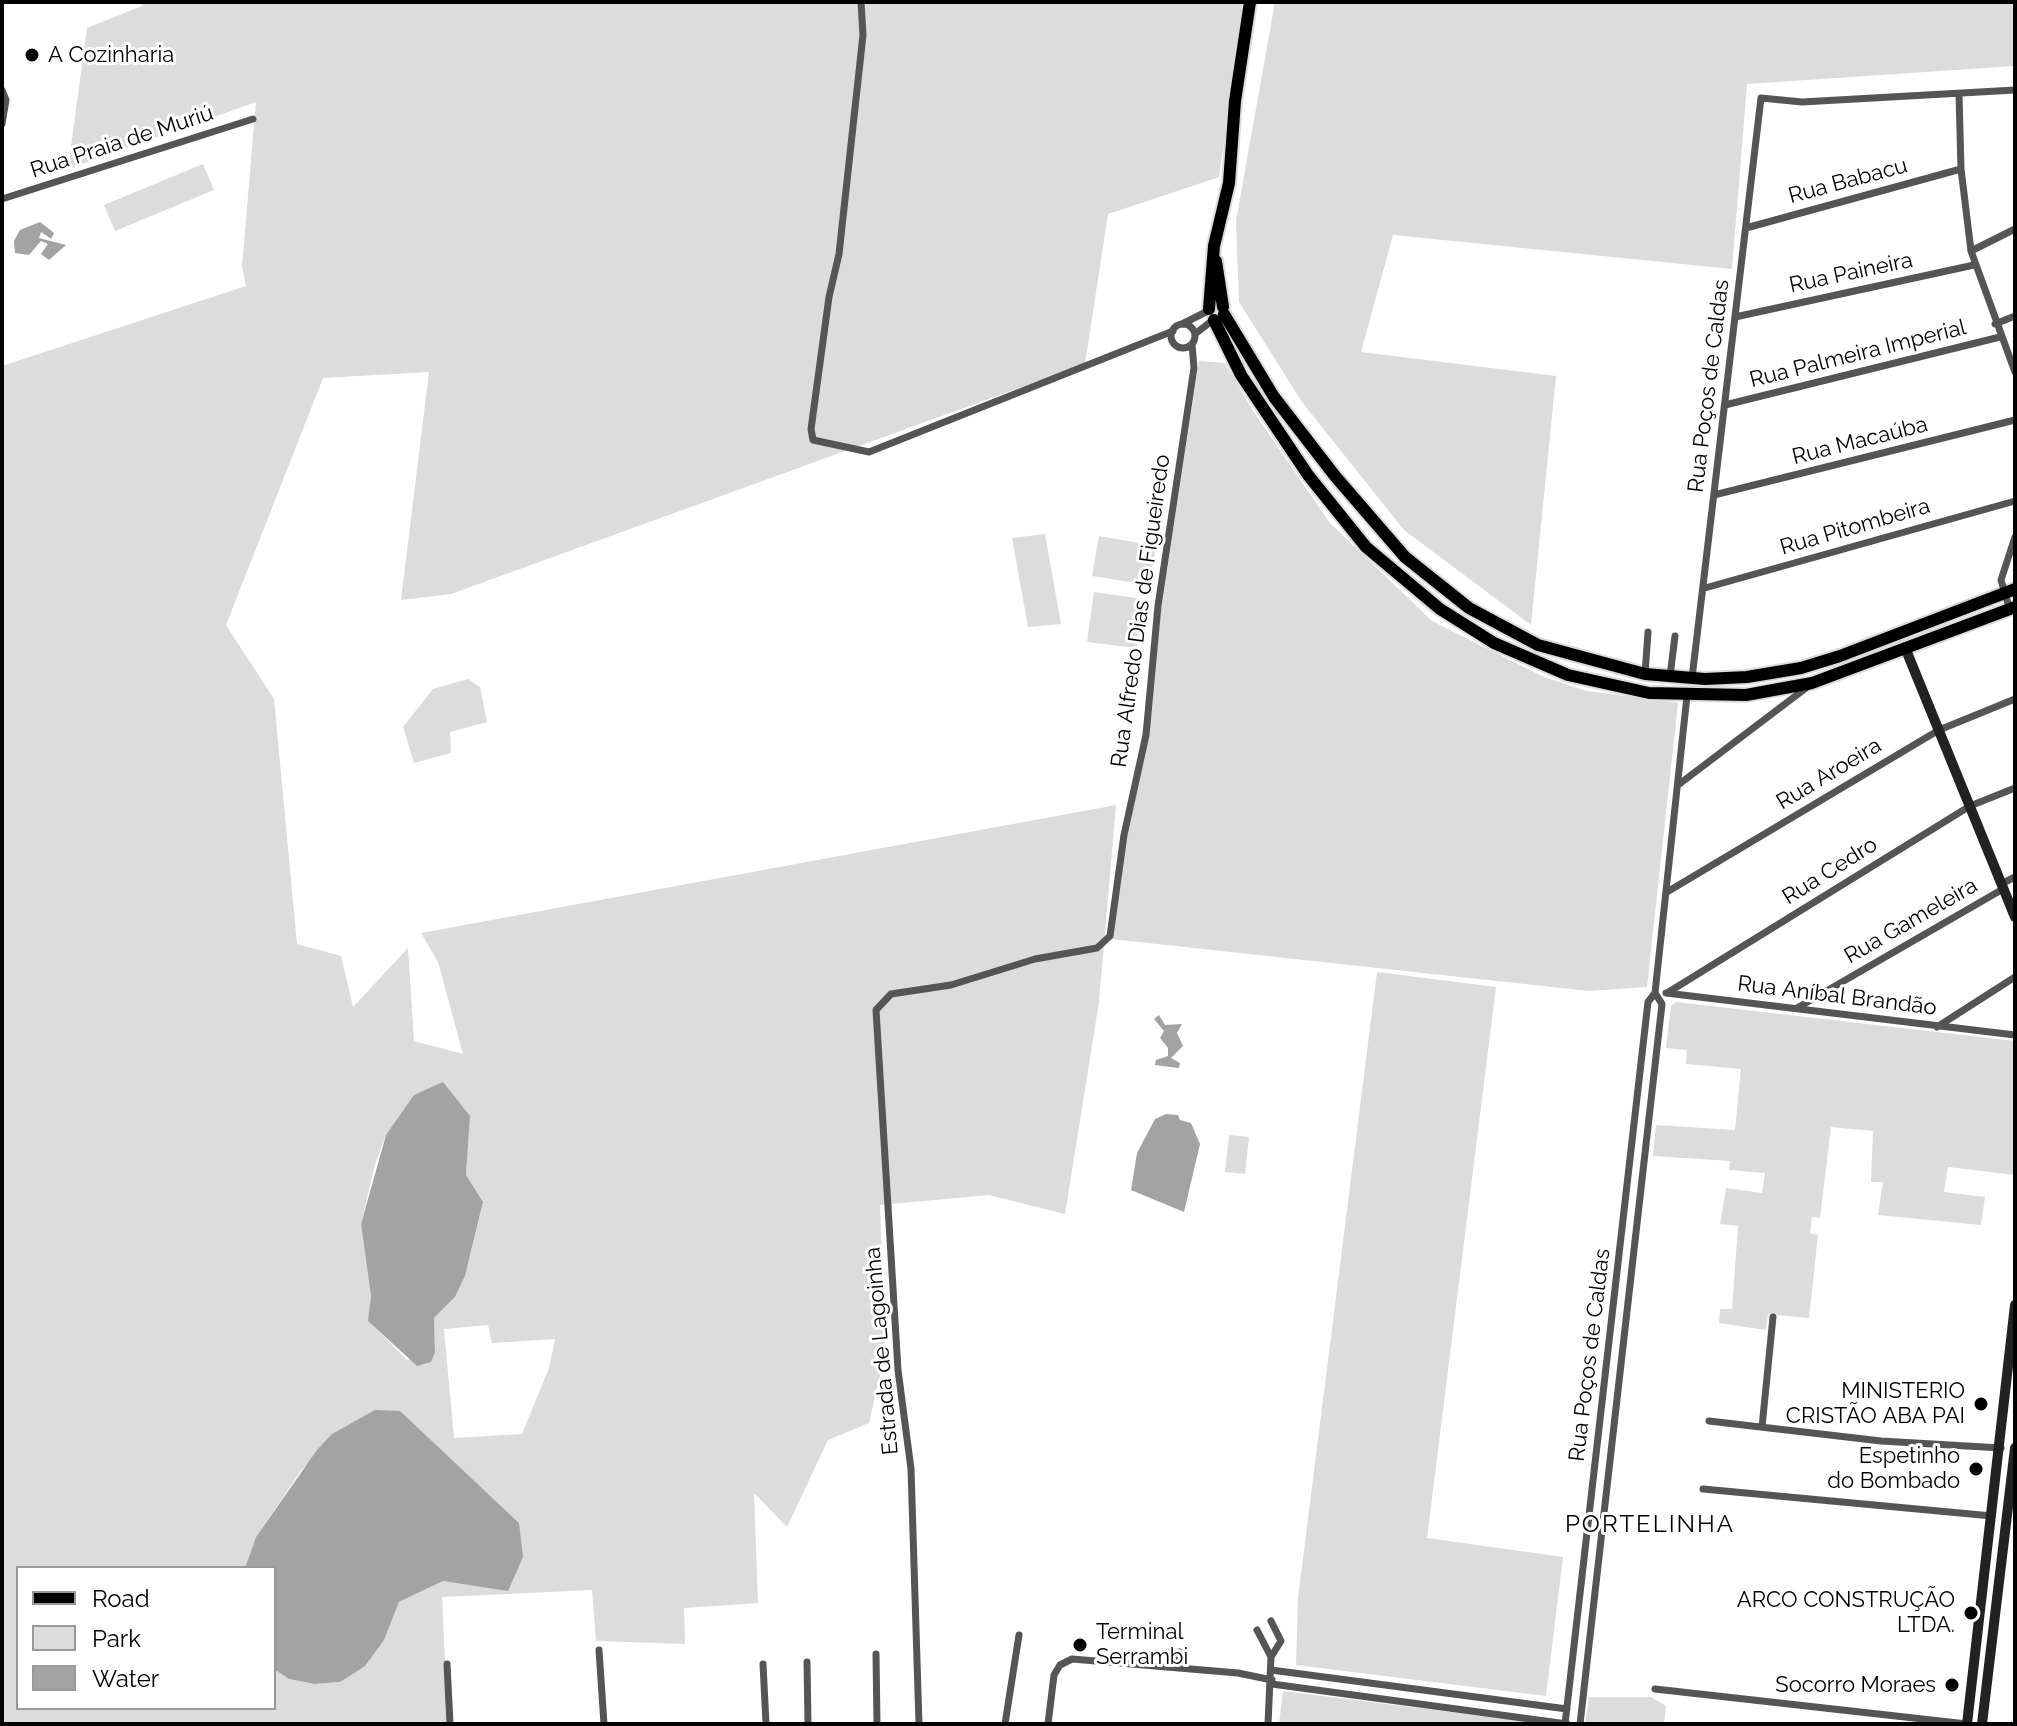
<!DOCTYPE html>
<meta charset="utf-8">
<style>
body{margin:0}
#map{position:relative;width:2017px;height:1726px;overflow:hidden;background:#fff;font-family:Raleway,sans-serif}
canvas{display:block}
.frame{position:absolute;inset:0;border:4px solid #000;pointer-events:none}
.legend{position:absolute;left:16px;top:1566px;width:260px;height:144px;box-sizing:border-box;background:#fff;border:2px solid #999;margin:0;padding:10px 14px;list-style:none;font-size:24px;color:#000}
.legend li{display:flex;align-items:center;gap:16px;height:40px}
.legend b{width:40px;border:2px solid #999}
</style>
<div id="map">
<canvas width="2017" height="1726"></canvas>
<div class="frame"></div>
<ul class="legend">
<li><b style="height:10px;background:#000"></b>Road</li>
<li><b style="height:22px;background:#dcdcdc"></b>Park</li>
<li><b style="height:22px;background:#a3a3a3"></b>Water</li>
</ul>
</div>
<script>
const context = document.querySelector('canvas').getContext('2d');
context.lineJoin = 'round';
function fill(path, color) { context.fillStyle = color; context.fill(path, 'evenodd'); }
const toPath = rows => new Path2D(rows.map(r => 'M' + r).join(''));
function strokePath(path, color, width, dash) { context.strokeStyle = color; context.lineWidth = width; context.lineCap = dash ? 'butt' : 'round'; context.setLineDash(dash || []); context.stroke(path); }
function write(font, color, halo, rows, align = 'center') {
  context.font = font + ' Raleway,sans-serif'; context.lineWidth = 6; context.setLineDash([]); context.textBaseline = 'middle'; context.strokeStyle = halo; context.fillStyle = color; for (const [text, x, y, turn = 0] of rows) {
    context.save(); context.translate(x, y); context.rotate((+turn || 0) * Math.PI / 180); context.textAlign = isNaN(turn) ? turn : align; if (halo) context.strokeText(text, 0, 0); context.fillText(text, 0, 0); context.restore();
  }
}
const green = toPath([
 [143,2,1244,2,1219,177,1108,214,1085,364,451,594,401,600,429,372,323,378,226,625,274,699,297,944,341,956,353,1007,408,948,414,1041,463,1054,438,962,421,933,1116,805,1099,1002,1065,1214,989,1195,880,1205,885,1353,869,1423,828,1440,787,1527,754,1493,758,1603,684,1608,685,1644,596,1641,592,1590,442,1597,448,1724,2,1724,2,366,246,286,242,266,256,102,68,169,87,28,142,6],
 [470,1116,466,1175,483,1203,465,1276,455,1297,434,1318,435,1352,407,1360,369,1321,371,1296,361,1224,375,1164,386,1135],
 [488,1325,492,1343,555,1339,549,1368,522,1434,454,1438,444,1329],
 [400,1412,519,1523,508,1590,443,1581,399,1602,384,1640,340,1682,313,1684,289,1679,274,1669,274,1708,18,1708,18,1568,245,1568,256,1537,302,1469],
 [1275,2,2015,2,2015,66,1747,84,1732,269,1393,235,1361,352,1556,376,1531,625,1404,530,1302,402,1239,302,1236,221],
 [203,164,214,190,115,231,104,205],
 [1199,361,1225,363,1255,414,1330,523,1432,621,1544,677,1587,691,1678,703,1647,987,1589,991,1111,939],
 [1045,534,1061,624,1028,627,1012,538],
 [1099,536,1156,546,1149,585,1092,576],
 [1094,592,1143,599,1137,648,1087,642],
 [468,679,480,687,487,722,450,732,451,753,414,763,403,727,433,689],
 [1377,972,1496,987,1427,1538,1563,1557,1546,1696,1296,1665,1298,1598],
 [1676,1002,2015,1041,2015,1175,1948,1167,1944,1192,1985,1197,1981,1225,1878,1215,1883,1182,1871,1182,1873,1131,1831,1127,1820,1218,1812,1217,1810,1233,1818,1235,1809,1318,1768,1314,1766,1330,1719,1323,1720,1309,1732,1309,1738,1226,1720,1224,1726,1188,1762,1193,1765,1173,1729,1170,1730,1161,1653,1156,1656,1125,1735,1130,1741,1069,1686,1064,1687,1050,1666,1048,1671,1006],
 [1229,1135,1249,1137,1245,1174,1225,1172],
 [1283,1691,1547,1724,1279,1724],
 [1589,1697,1651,1697,1666,1706,1664,1724,1585,1724]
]);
const water = toPath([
 [40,222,54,233,51,239,41,232,39,238,66,245,49,260,41,254,48,244,41,241,29,255,15,253,14,241,20,230],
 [1159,1015,1165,1025,1182,1024,1177,1033,1183,1046,1171,1058,1180,1063,1179,1068,1155,1065,1156,1060,1168,1056,1168,1048,1160,1038,1164,1031,1154,1019],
 [443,1082,470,1116,466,1175,483,1202,465,1276,455,1297,434,1318,435,1352,431,1362,417,1366,368,1321,371,1296,361,1224,386,1135,414,1095],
 [1166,1114,1178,1115,1180,1120,1191,1123,1200,1144,1184,1212,1131,1190,1137,1153,1155,1119],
 [375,1410,400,1411,519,1523,523,1557,508,1591,443,1581,399,1602,384,1640,365,1666,340,1682,314,1684,289,1679,274,1669,274,1568,245,1568,256,1537,317,1450,332,1434]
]);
const minor = toPath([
 [861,2,863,35,839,254,829,297,811,429,813,440,869,452,1173,331],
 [2,90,6,100,2,124],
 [1959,94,1961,169,1971,251,2015,372],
 [2,199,253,119],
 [1746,228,1961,169],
 [1971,251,2015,229],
 [1735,317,1974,265],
 [1182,324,1208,311],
 [1995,324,2015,316],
 '1171 336a12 12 0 1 1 24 0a12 12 0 1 1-24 0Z',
 [1195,334,1213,320],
 [1725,405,2000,337],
 [1714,495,2015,420],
 [1705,588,2015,501],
 [2010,610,2001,580,2015,537],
 [1645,674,1648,632],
 [1670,676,1675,636],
 [1692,678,1761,98,1802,102,2015,90],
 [1678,785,1810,685],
 [2001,884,2015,877],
 [1667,892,1939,730,2015,699],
 [1666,993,2015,1035],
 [1667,993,1970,806,2015,788],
 [1797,1008,2003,889],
 [1937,1027,2015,977],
 [1709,1421,1881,1441,2001,1448],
 [1762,1427,1773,1317],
 [1703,1489,1992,1516],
 [1257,1630,1271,1657,1268,1724],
 [599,1650,604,1724],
 [876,1654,877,1724],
 [1271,1657,1281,1641,1271,1621],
 [807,1662,808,1724],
 [447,1664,450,1724],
 [763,1664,766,1724],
 [1169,1666,1171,1651],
 [1178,1667,1179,1652],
 [1271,1670,1567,1709],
 [1272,1684,1567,1724],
 [1655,1689,1967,1724],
 [919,1724,911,1469,898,1370,876,1010,891,994,951,985,1035,959,1097,948,1110,936,1124,835,1146,735,1158,606,1194,368,1192,344],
 [1005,1724,1019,1635],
 [1048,1724,1054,1675,1060,1665,1072,1659,1238,1673,1272,1680],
 [1565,1724,1648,1002,1655,993,1687,696],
 [1580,1724,1662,1004,1655,993]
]);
const secondary = toPath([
 [1906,650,2015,917],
 [1967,1724,2015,1305],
 [1982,1724,2015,1448]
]);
const primary = toPath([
 [1216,261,1223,307],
 [1209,309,1214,246,1229,183,1235,101,1250,2],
 [1224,314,1274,397,1335,476,1405,557,1469,608,1538,645,1645,674,1705,679,1747,677,1801,668,1840,656,2015,589],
 [1214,320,1241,375,1308,475,1366,547,1440,609,1494,643,1568,675,1649,693,1746,695,1812,683,2015,607]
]);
const markers = [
 [32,55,8,"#000"],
 [1981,1404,8,"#000"],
 [1976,1469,8,"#000"],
 [1971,1613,8,"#000"],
 [1080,1645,8,"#000"],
 [1952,1685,8,"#000"]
];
const poiNames = [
 ["A Cozinharia",48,55,"left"],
 ["MINISTERIO",1965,1391],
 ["CRISTÃO ABA PAI",1965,1416],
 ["Espetinho",1960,1456],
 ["do Bombado",1960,1481],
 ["ARCO CONSTRUÇÃO",1955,1600],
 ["LTDA.",1955,1625],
 ["Terminal",1096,1632,"left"],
 ["Serrambi",1096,1657,"left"],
 ["Socorro Moraes",1936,1685]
];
const streetNames = [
 ["Rua Praia de Muriú",122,142,-18],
 ["Rua Babacu",1848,181,-15],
 ["Rua Paineira",1851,273,-12],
 ["Rua Palmeira Imperial",1858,354,-14],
 ["Rua Poços de Caldas",1709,386,-83],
 ["Rua Macaúba",1860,441,-14],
 ["Rua Pitombeira",1855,527,-16],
 ["Rua Alfredo Dias de Figueiredo",1141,611,-82],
 ["Rua Aroeira",1829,774,-31],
 ["Rua Cedro",1830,871,-32],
 ["Rua Gameleira",1911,921,-30],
 ["Rua Aníbal Brandão",1837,996,7],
 ["Estrada de Lagoinha",882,1351,-95],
 ["Rua Poços de Caldas",1590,1355,-83]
];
const neighbourhoodNames = [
 ["PORTELINHA",1650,1525]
];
fill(green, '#dcdcdc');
fill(water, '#a3a3a3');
strokePath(primary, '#dbdbdb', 16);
strokePath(minor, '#555', 7);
strokePath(secondary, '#222', 10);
strokePath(primary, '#000', 12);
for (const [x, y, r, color] of markers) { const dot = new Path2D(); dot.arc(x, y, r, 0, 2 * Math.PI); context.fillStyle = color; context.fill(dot); strokePath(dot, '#fff', 3); }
write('22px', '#000', '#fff', poiNames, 'right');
write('22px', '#000', '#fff', streetNames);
context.letterSpacing = '2px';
write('24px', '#000', '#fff', neighbourhoodNames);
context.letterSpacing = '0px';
</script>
